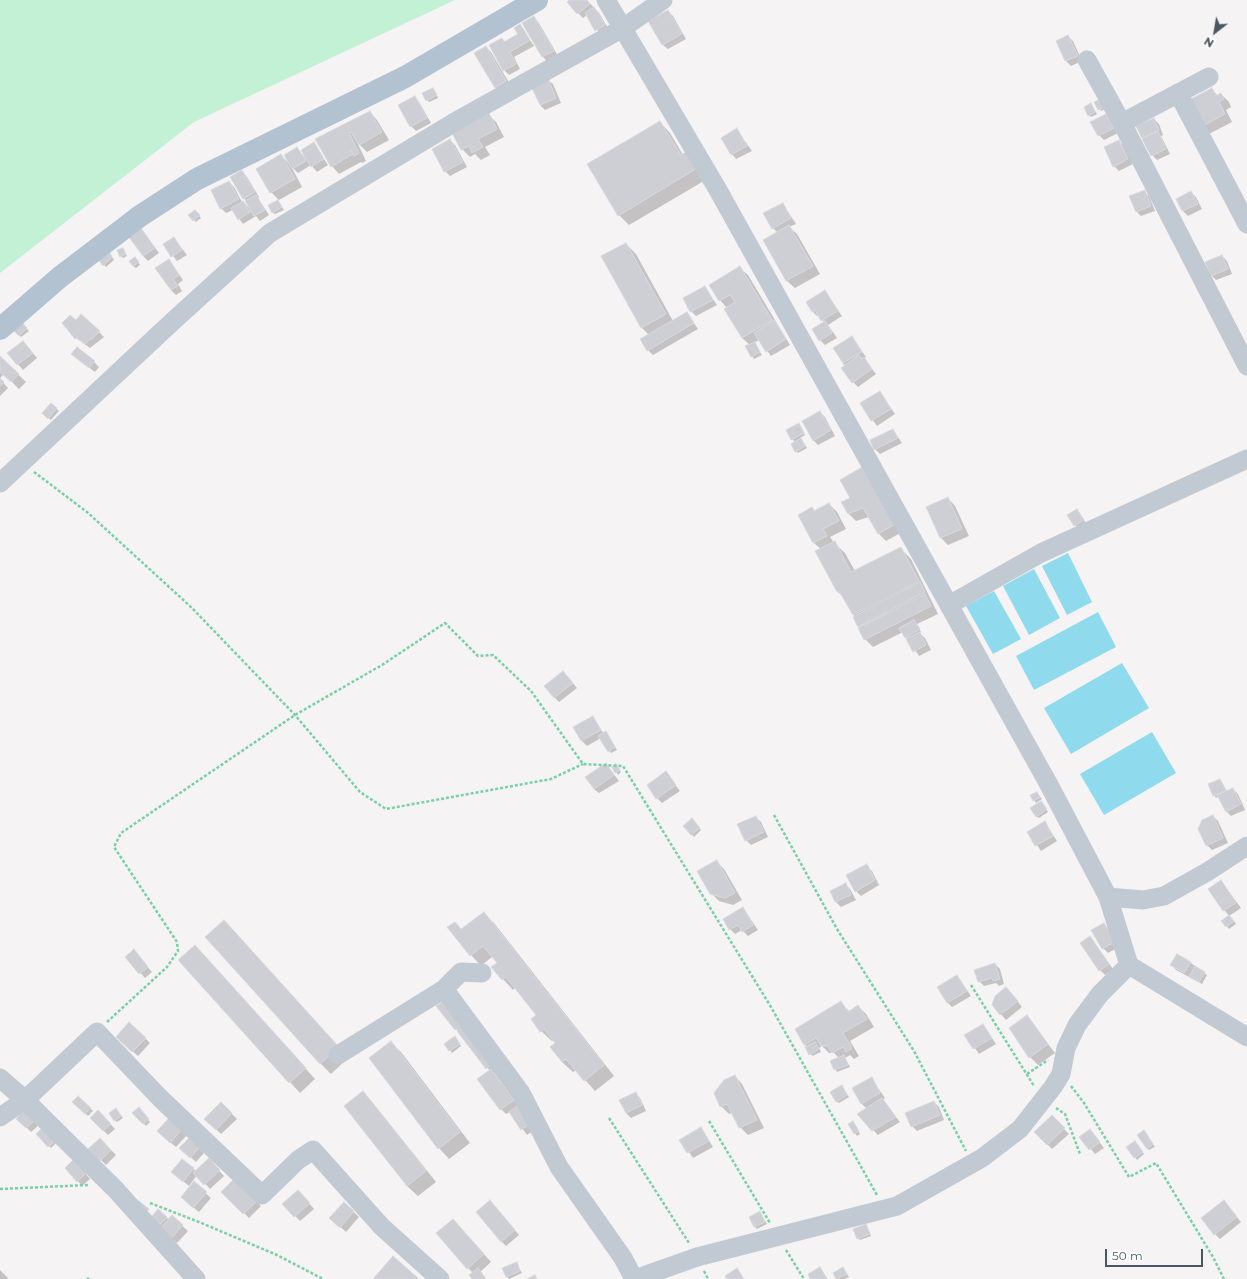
<!DOCTYPE html>
<style>
body{margin:0}
#map{position:relative;width:1247px;height:1279px;overflow:hidden;background:#f5f3f3;font-family:Montserrat,sans-serif}
canvas{display:block}
.north{position:absolute;left:1195px;top:12px;width:40px;height:40px;-webkit-text-stroke:3px #fff;paint-order:stroke;rotate:211deg;font-size:11px;font-weight:700;line-height:16px;text-align:center;color:#4a5661}
.north::after{content:'';display:block;margin:auto;width:14px;height:18px;background:#4a5661;clip-path:polygon(50% 0,100% 100%,50% 72%,0 100%)}
.scale{position:absolute;left:1105px;top:1249px;width:98px;height:18px;box-sizing:border-box;border:2px solid #4a5661;border-top:0;padding-left:5px;font-size:12px;line-height:14px;white-space:nowrap;color:#4a5661;-webkit-text-stroke:3px #fff;paint-order:stroke}
</style>
<div id="map">
<canvas width="1247" height="1279"></canvas>
<div class="north">N</div>
<div class="scale">50 m</div>
</div>
<script>
const context = document.querySelector('canvas').getContext('2d');
context.lineJoin = 'round';
function fill(path, color) { context.fillStyle = color; context.fill(path, 'evenodd'); }
const toPath = rows => new Path2D(rows.map(r => 'M' + r).join(''));
function strokePath(path, color, width, dash) { context.strokeStyle = color; context.lineWidth = width; context.lineCap = dash ? 'butt' : 'round'; context.setLineDash(dash || []); context.stroke(path); }
const green = toPath([
 [0,0,455,0,194,122,0,273]
]);
const water = toPath([
 [1068,553,1092,602,1067,615,1042,566],
 [1034,569,1060,618,1029,635,1003,586],
 [994,591,1021,639,993,654,966,606],
 [1098,612,1116,647,1034,690,1016,656],
 [1122,663,1149,708,1071,754,1044,708],
 [1152,732,1176,773,1104,815,1080,774]
]);
const shadow = toPath([
 [571,0,587,0,599,13,609,30,601,35,587,15,583,18,578,13],
 [668,11,673,16,686,39,668,49,663,45,649,21],
 [534,18,539,23,558,56,548,62,543,57,524,24],
 [520,26,534,46,514,57,520,69,509,75,504,70,502,39,506,42,519,35],
 [1068,36,1073,41,1082,61,1071,66,1066,61,1057,41],
 [486,47,491,52,511,86,500,92,495,87],
 [548,80,553,84,561,103,545,110,540,105],
 [1212,89,1218,96,1221,94,1229,102,1231,107,1226,110,1232,122,1209,134,1188,102],
 [435,91,438,98,429,102,427,100],
 [414,97,419,102,431,123,416,131,411,126],
 [1095,102,1105,109,1101,111],
 [1093,107,1097,114,1091,117,1089,115],
 [370,112,377,120,389,140,367,152,357,142,366,161,362,163,361,162,339,174,332,166,317,140],
 [488,114,496,122,504,137,485,147,490,155,481,160,475,154,470,157,462,149],
 [1106,115,1111,120,1118,133,1104,140,1099,135],
 [1154,119,1159,124,1163,135,1161,136,1170,154,1157,160,1152,155,1143,138],
 [660,122,670,133,683,155,709,178,629,225,619,215],
 [737,130,752,151,736,159,732,154],
 [450,140,455,145,467,167,450,176,445,171],
 [1119,141,1124,146,1133,164,1119,171,1114,166],
 [314,144,328,165,317,172,311,165,298,173,291,166,302,187,279,200,271,192,281,155,290,165,297,149,304,156],
 [242,172,247,177,259,197,258,198,269,215,260,221,256,216,243,224,233,210,226,213,221,208,229,182,234,187,242,202,251,209,244,198],
 [1144,191,1149,196,1155,211,1141,216,1136,211],
 [1191,192,1196,197,1202,209,1188,216,1183,211,1177,199],
 [278,201,284,210,275,214,272,212],
 [783,204,796,224,789,227,797,234,820,274,795,288,787,281,764,241,778,233,773,228],
 [197,213,201,218,196,222,194,220],
 [146,235,159,253,148,261,143,256],
 [174,238,187,255,177,261,164,244],
 [626,244,636,254,673,321,687,313,698,329,653,355,648,350,649,335,642,328,603,257],
 [123,249,127,256,123,258,121,256],
 [1222,256,1227,261,1232,274,1216,280,1211,275],
 [112,257,114,260,106,267,104,265],
 [137,260,140,265,136,268,133,266],
 [169,260,183,280,178,284,182,291,176,295,171,290],
 [740,268,748,275,790,345,771,356,759,340,754,343,762,355,754,359,752,356,747,347,750,345,742,338,727,308,720,300],
 [705,288,717,305,696,316,691,311],
 [825,291,842,316,828,325,837,338,825,345,820,340,825,323,819,315,817,316,812,311],
 [82,315,104,337,90,348,76,338,76,322],
 [21,323,29,331,21,337,14,329],
 [852,337,866,357,864,359,876,374,858,387,853,382,843,363],
 [28,347,37,358,23,370,9,354],
 [0,357,26,382,19,389,4,374,0,378],
 [78,359,94,362,99,367,95,372],
 [0,379,8,388,0,396],
 [880,392,895,414,877,426,861,404],
 [51,404,59,411,51,420,44,413],
 [820,412,825,417,835,436,818,445,813,440],
 [801,427,805,435,800,438,807,448,798,453,796,451,796,443,792,439],
 [893,430,902,443,880,454,875,449],
 [851,498,904,531,886,541,879,534,869,517,856,521,849,514],
 [948,498,955,506,969,536,948,545,941,538],
 [829,504,837,512,846,529,830,537,834,543,845,553,855,571,900,548,911,559,938,614,917,624,921,632,919,633,925,638,931,650,919,656,903,632,873,647,865,639,855,617,845,599,838,592,821,549,814,543,799,515,812,508,815,511],
 [1077,510,1086,523,1077,527,1075,525],
 [568,677,577,688,559,702,554,697],
 [592,717,604,734,606,732,608,735,617,750,611,753,601,738,587,746,582,741,575,728],
 [606,764,619,781,599,793,594,789],
 [618,768,621,772,618,775,616,772],
 [666,773,680,791,662,803,657,798],
 [1220,780,1227,792,1233,789,1238,794,1245,810,1231,816,1226,811,1219,796,1216,798,1214,795],
 [1037,793,1042,799,1036,803,1034,800],
 [1043,804,1048,812,1039,818,1036,816],
 [1213,816,1218,821,1228,843,1212,850,1207,845],
 [756,817,761,822,768,837,751,845,746,840],
 [692,820,701,830,694,837,684,826],
 [1045,823,1057,841,1041,851,1028,832],
 [716,861,724,869,742,900,733,905,719,901,711,893],
 [867,866,872,871,879,885,861,896,856,891],
 [1221,881,1241,908,1229,916,1209,890],
 [845,884,850,889,856,900,841,907,836,902,831,891],
 [743,908,758,930,748,936,742,930,735,934,730,929],
 [483,913,494,923,614,1076,595,1091,576,1070,573,1072,562,1062,556,1043,554,1040,552,1041,541,1031,538,1015,516,987,513,990,503,979,498,963,493,956,481,966,471,955,462,930],
 [1232,918,1236,924,1229,929,1223,921],
 [224,921,348,1058,331,1074,320,1063],
 [1104,924,1109,929,1119,947,1108,953,1103,948],
 [1090,937,1113,969,1105,975,1100,970],
 [138,956,152,972,145,978,126,957],
 [205,957,315,1079,300,1093,180,960],
 [1191,963,1207,975,1202,984,1176,970,1172,965],
 [995,964,1000,969,1004,984,999,986,996,983,984,986,979,981],
 [957,976,971,996,952,1007,947,1002],
 [1011,993,1022,1007,1006,1020,993,1005],
 [446,1000,496,1070,493,1072,537,1128,527,1135,510,1112,506,1114,501,1109,479,1080,490,1071,456,1029],
 [841,1003,850,1012,858,1006,866,1014,874,1027,850,1041,859,1056,854,1059,850,1055,845,1058,850,1067,837,1072,831,1061,839,1058,834,1053,829,1053,822,1046,819,1048,821,1052,812,1056,805,1044],
 [1027,1017,1055,1053,1038,1065,1030,1057],
 [983,1025,996,1044,979,1054,966,1035],
 [145,1038,150,1043,138,1056,122,1042],
 [457,1040,461,1046,452,1053,446,1044],
 [390,1042,401,1052,470,1143,449,1159,439,1148],
 [735,1076,742,1084,764,1128,748,1135,740,1127,733,1112,729,1114,721,1106],
 [871,1078,885,1098,882,1100,900,1122,878,1135,873,1130,867,1109,862,1104],
 [842,1087,849,1097,839,1103,836,1101],
 [363,1092,373,1103,436,1182,418,1196,407,1186],
 [635,1093,640,1098,646,1111,631,1118,626,1113],
 [78,1097,93,1111,88,1116,73,1102],
 [934,1102,939,1107,944,1120,917,1131,912,1126],
 [221,1103,237,1119,221,1134,206,1119],
 [138,1108,150,1122,146,1126,134,1113],
 [27,1110,41,1123,31,1132,18,1119],
 [118,1111,123,1118,117,1122,115,1120],
 [103,1116,115,1129,108,1135,103,1130],
 [1052,1117,1069,1134,1052,1149,1035,1132],
 [849,1124,855,1125,860,1134,857,1136],
 [701,1128,713,1147,693,1158,681,1140],
 [43,1129,56,1143,51,1148,38,1134],
 [183,1129,188,1134,176,1147,163,1136],
 [1146,1134,1155,1147,1149,1150,1147,1148],
 [1094,1135,1104,1148,1095,1154,1081,1137],
 [100,1139,116,1155,106,1165,90,1149],
 [189,1139,204,1153,196,1162,186,1153],
 [1137,1144,1144,1154,1137,1160,1135,1157],
 [183,1160,196,1171,209,1160,224,1176,210,1189,197,1175,189,1186,178,1177],
 [79,1166,90,1179,82,1186,78,1181],
 [235,1180,261,1206,249,1218,223,1192],
 [194,1183,211,1198,199,1212,187,1202],
 [303,1196,314,1209,300,1221,284,1204],
 [490,1201,519,1235,506,1246,501,1241],
 [1224,1202,1241,1222,1220,1239,1215,1234],
 [344,1203,359,1217,346,1232,336,1223],
 [760,1213,767,1224,757,1229,755,1227],
 [166,1217,169,1220,172,1217,188,1231,177,1243,150,1221],
 [453,1220,491,1262,480,1272,486,1279,473,1279,473,1273,468,1268],
 [866,1225,871,1236,860,1240,858,1238],
 [516,1263,522,1273,509,1279,507,1277],
 [820,1268,828,1279,812,1279],
 [843,1268,849,1277,845,1279,837,1279,834,1273],
 [0,1270,8,1278,7,1279,0,1279]
]);
const building = toPath([
 [569,0,587,0,590,4,577,14,567,2,569,0],
 [594,7,605,25,595,31,585,13,594,7],
 [668,10,682,34,662,45,648,21,668,10],
 [534,16,554,51,542,57,522,23,534,16],
 [520,24,530,40,510,52,516,64,503,71,489,45,502,38,504,42,518,34,514,28,520,24],
 [1068,35,1078,56,1065,61,1056,41,1068,35],
 [486,46,506,81,495,88,474,53,486,46],
 [548,78,556,98,540,105,531,86,548,78],
 [433,88,437,95,426,101,422,93,433,88],
 [1212,88,1216,96,1221,93,1224,99,1219,102,1225,114,1201,127,1187,101,1212,88],
 [415,96,427,118,410,127,398,105,415,96],
 [1100,99,1104,107,1098,110,1094,102,1100,99],
 [1091,103,1095,112,1088,116,1084,107,1091,103],
 [370,111,382,132,359,145,351,132,349,133,359,153,354,156,350,150,353,154,331,167,315,139,370,111],
 [489,113,497,129,478,139,483,147,472,153,469,146,461,150,452,133,489,113],
 [1106,114,1114,128,1098,136,1090,122,1106,114],
 [1154,118,1159,130,1142,138,1136,126,1154,118],
 [660,121,681,155,689,150,699,167,618,216,587,164,660,121],
 [737,128,747,146,731,155,721,138,737,128],
 [1158,131,1166,149,1151,156,1142,139,1158,131],
 [450,139,463,162,444,172,432,149,450,139],
 [1119,140,1128,159,1113,167,1104,147,1119,140],
 [314,142,324,159,311,167,301,150,314,142],
 [297,147,306,161,292,169,284,155,297,147],
 [281,154,295,179,270,193,256,169,281,154],
 [242,170,255,192,243,199,230,177,242,170],
 [229,181,239,199,220,209,211,190,229,181],
 [1145,190,1151,206,1136,212,1129,196,1145,190],
 [1191,191,1198,204,1182,211,1176,199,1191,191],
 [256,195,265,210,254,216,245,201,256,195],
 [278,200,282,207,272,213,268,205,278,200],
 [243,201,250,212,238,220,231,208,243,201],
 [783,203,791,218,772,229,763,213,783,203],
 [195,210,200,215,193,221,188,215,195,210],
 [789,225,813,266,786,281,763,240,789,225],
 [141,228,155,248,143,256,129,237,141,228],
 [174,237,182,250,171,257,163,244,174,237],
 [626,243,666,314,641,328,601,256,626,243],
 [123,248,126,254,120,257,117,250,123,248],
 [110,253,112,257,103,266,99,260,110,253],
 [1222,255,1228,269,1211,276,1205,262,1222,255],
 [135,257,139,262,133,266,129,261,135,257],
 [169,259,179,275,173,279,178,286,171,290,155,268,169,259],
 [740,266,772,320,742,338,724,309,735,302,730,295,719,301,709,285,740,266],
 [705,286,713,300,690,312,683,298,705,286],
 [825,290,838,311,821,321,815,310,812,312,806,302,825,290],
 [687,312,694,323,647,351,640,339,687,312],
 [81,314,100,331,91,340,90,339,85,344,77,337,75,339,62,323,70,315,76,320,81,314],
 [774,320,786,339,766,352,754,333,774,320],
 [21,321,27,328,19,336,12,329,21,321],
 [825,321,832,333,819,341,812,329,825,321],
 [852,336,862,352,843,363,833,348,852,336],
 [23,341,33,353,17,365,7,353,23,341],
 [755,342,760,352,751,357,745,346,755,342],
 [77,347,95,361,89,368,71,354,77,347],
 [859,355,862,359,864,357,872,369,852,383,841,368,859,355],
 [0,356,19,374,11,382,0,372,0,356],
 [0,378,4,382,0,386,0,378],
 [880,391,891,409,871,421,860,403,880,391],
 [51,403,57,408,48,419,42,413,51,403],
 [820,411,831,430,813,441,802,421,820,411],
 [799,423,804,433,791,440,786,430,799,423],
 [893,429,898,438,874,450,870,440,893,429],
 [801,438,805,446,795,452,791,444,801,438],
 [864,466,897,523,878,534,863,508,848,514,841,502,850,498,840,480,864,466],
 [948,497,962,529,940,538,926,507,948,497],
 [829,503,839,521,823,529,827,536,813,543,798,515,812,507,814,511,829,503],
 [1077,509,1084,520,1074,526,1067,515,1077,509],
 [835,541,851,572,901,547,919,581,853,615,839,591,837,592,815,551,835,541],
 [920,582,925,592,858,627,853,617,920,582],
 [925,594,931,606,864,640,858,628,925,594],
 [914,620,920,629,905,638,899,628,914,620],
 [920,632,926,645,913,652,906,639,920,632],
 [563,671,573,683,554,698,544,686,563,671],
 [593,716,601,730,581,741,573,727,593,716],
 [606,731,615,747,608,752,598,736,606,731],
 [606,763,614,775,594,789,585,777,606,763],
 [616,764,620,770,615,773,612,767,616,764],
 [666,771,676,785,656,799,647,785,666,771],
 [1220,779,1226,790,1213,796,1208,784,1220,779],
 [1233,788,1241,804,1226,812,1217,795,1233,788],
 [1037,792,1040,797,1033,801,1030,795,1037,792],
 [1041,801,1047,809,1036,817,1030,808,1041,801],
 [1213,815,1223,838,1206,846,1198,829,1202,820,1213,815],
 [756,816,764,832,745,841,737,824,756,816],
 [692,818,700,828,691,835,683,826,692,818],
 [1045,821,1053,836,1035,846,1027,832,1045,821],
 [717,860,735,893,725,898,710,894,697,871,717,860],
 [867,864,875,880,855,892,846,875,867,864],
 [1221,880,1236,903,1223,911,1208,889,1221,880],
 [846,883,851,895,835,902,830,891,846,883],
 [743,907,753,925,742,932,738,925,729,930,723,919,743,907],
 [484,912,604,1065,584,1081,566,1059,562,1062,550,1047,555,1043,544,1029,540,1032,531,1019,536,1015,506,977,502,980,491,967,497,963,483,946,470,956,447,927,455,922,461,929,484,912],
 [1229,915,1234,921,1226,927,1221,921,1229,915],
 [224,920,339,1047,320,1064,205,937,224,920],
 [1104,923,1115,942,1102,949,1091,930,1104,923],
 [1090,936,1109,964,1099,971,1080,943,1090,936],
 [195,945,306,1068,289,1083,178,960,195,945],
 [134,949,148,967,139,974,125,957,134,949],
 [1177,954,1191,962,1184,973,1170,965,1177,954],
 [995,963,1000,979,993,981,992,978,978,982,974,970,995,963],
 [1195,966,1205,972,1199,982,1189,977,1195,966],
 [957,975,967,991,947,1003,937,987,957,975],
 [1006,987,1018,1001,1000,1015,992,1005,995,996,1006,987],
 [446,999,464,1022,455,1030,436,1006,446,999],
 [841,1001,848,1012,858,1005,867,1019,843,1033,852,1048,846,1052,843,1047,832,1053,828,1046,821,1046,816,1038,804,1045,795,1029,841,1001],
 [1027,1015,1048,1044,1029,1058,1009,1028,1027,1015],
 [129,1022,146,1038,132,1052,116,1037,129,1022],
 [983,1024,992,1038,973,1049,964,1035,983,1024],
 [463,1026,492,1064,486,1069,457,1031,463,1026],
 [455,1036,460,1044,449,1051,444,1044,455,1036],
 [391,1041,460,1132,438,1149,369,1058,391,1041],
 [815,1042,819,1049,809,1055,805,1047,815,1042],
 [844,1055,848,1065,834,1070,830,1061,844,1055],
 [491,1069,514,1100,500,1110,477,1079,491,1069],
 [735,1075,757,1120,739,1128,727,1104,720,1107,714,1093,724,1080,735,1075],
 [872,1077,880,1093,861,1104,852,1088,872,1077],
 [842,1085,847,1095,836,1102,830,1092,842,1085],
 [363,1091,426,1171,407,1186,344,1106,363,1091],
 [636,1092,642,1105,626,1113,619,1100,636,1092],
 [78,1096,91,1108,85,1114,72,1102,78,1096],
 [882,1098,896,1117,872,1131,857,1114,882,1098],
 [934,1101,940,1115,911,1127,905,1113,934,1101],
 [221,1102,232,1113,216,1130,204,1119,221,1102],
 [520,1104,533,1122,521,1130,509,1112,520,1104],
 [139,1107,149,1119,143,1124,132,1113,139,1107],
 [27,1108,37,1118,26,1128,16,1119,27,1108],
 [116,1108,121,1116,114,1121,109,1113,116,1108],
 [98,1110,111,1124,103,1131,90,1118,98,1110],
 [1052,1115,1065,1128,1047,1145,1034,1132,1052,1115],
 [170,1117,183,1128,170,1143,157,1131,170,1117],
 [853,1121,859,1131,854,1134,848,1124,853,1121],
 [43,1127,55,1141,48,1147,36,1134,43,1127],
 [701,1127,709,1141,687,1153,679,1140,701,1127],
 [1090,1129,1100,1142,1089,1150,1079,1137,1090,1129],
 [1144,1130,1153,1144,1147,1149,1137,1135,1144,1130],
 [100,1138,111,1150,100,1161,88,1149,100,1138],
 [189,1138,200,1147,190,1158,179,1148,189,1138],
 [1135,1141,1143,1152,1134,1158,1126,1147,1135,1141],
 [209,1158,220,1170,204,1185,193,1173,209,1158],
 [74,1159,86,1173,77,1182,65,1168,74,1159],
 [182,1159,194,1168,183,1182,171,1172,182,1159],
 [235,1178,257,1201,243,1214,221,1192,235,1178],
 [194,1181,207,1192,193,1208,181,1197,194,1181],
 [298,1190,310,1203,294,1217,282,1204,298,1190],
 [490,1200,515,1230,501,1242,476,1212,490,1200],
 [1224,1200,1237,1217,1214,1235,1201,1218,1224,1200],
 [139,1201,149,1209,144,1215,134,1208,139,1201],
 [344,1202,354,1211,340,1228,329,1218,344,1202],
 [158,1209,167,1217,157,1228,148,1221,158,1209],
 [760,1211,765,1222,754,1227,749,1217,760,1211],
 [172,1215,183,1225,171,1239,160,1229,172,1215],
 [453,1219,484,1254,467,1269,436,1233,453,1219],
 [866,1224,870,1234,857,1239,853,1229,866,1224],
 [393,1256,419,1279,373,1279,393,1256],
 [517,1262,520,1271,506,1277,502,1268,517,1262],
 [820,1267,827,1279,810,1279,808,1274,820,1267],
 [843,1267,847,1274,836,1279,833,1273,843,1267],
 [478,1268,486,1279,472,1279,469,1275,478,1268],
 [737,1268,744,1279,727,1279,725,1276,737,1268],
 [535,1275,537,1279,527,1279,535,1275]
]);
const path = toPath([
 [34,472,87,512,191,607,295,715,360,792,386,809,551,779,583,764],
 [774,815,837,929,914,1051,966,1151],
 [971,985,1034,1086],
 [107,1022,167,967,178,951,177,942,114,847,121,833,295,715,382,665,445,623,478,656,493,655,531,691,583,764,623,766,771,1007,877,1195],
 [1027,1074,1048,1060],
 [1071,1086,1084,1103,1129,1177,1156,1163,1213,1257,1224,1279],
 [1056,1108,1065,1114,1080,1154],
 [609,1118,689,1243],
 [709,1121,770,1223],
 [0,1189,88,1185],
 [150,1203,199,1222,277,1255,323,1279],
 [786,1250,804,1279],
 [704,1271,708,1279],
 [87,1278,89,1279]
]);
const minor = toPath([
 [606,0,718,190,1048,783,1108,897,1129,965,1247,1037],
 [1087,60,1122,123,1247,366],
 [1178,93,1247,224],
 [1122,123,1209,77],
 [0,483,172,322,270,233,460,119,623,28,663,0],
 [949,605,1041,553,1247,459],
 [1108,897,1143,900,1164,896,1207,872,1247,846],
 [444,989,521,1093,559,1167,623,1258,634,1279],
 [338,1055,444,989,461,972,482,973],
 [0,1078,25,1100,97,1032,161,1099,262,1195,298,1160,313,1150,382,1227,440,1279],
 [0,1117,25,1100,116,1190,196,1279],
 [635,1279,697,1257,897,1206,982,1158,1020,1129,1053,1087,1061,1074,1066,1048,1077,1025,1100,994,1129,965]
]);
const major = toPath([
 [0,329,60,277,106,242,140,216,197,179,405,77,537,0]
]);
fill(green, '#c3f1d5');
fill(water, '#90daee');
fill(shadow, '#0003');
fill(building, '#cdcfd5');
strokePath(building, '#d7d9de', 1);
strokePath(path, '#7ad0a6', 2.5, [3, 2]);
strokePath(minor, '#c1cad2', 19);
strokePath(major, '#b3c2d1', 22);
</script>
